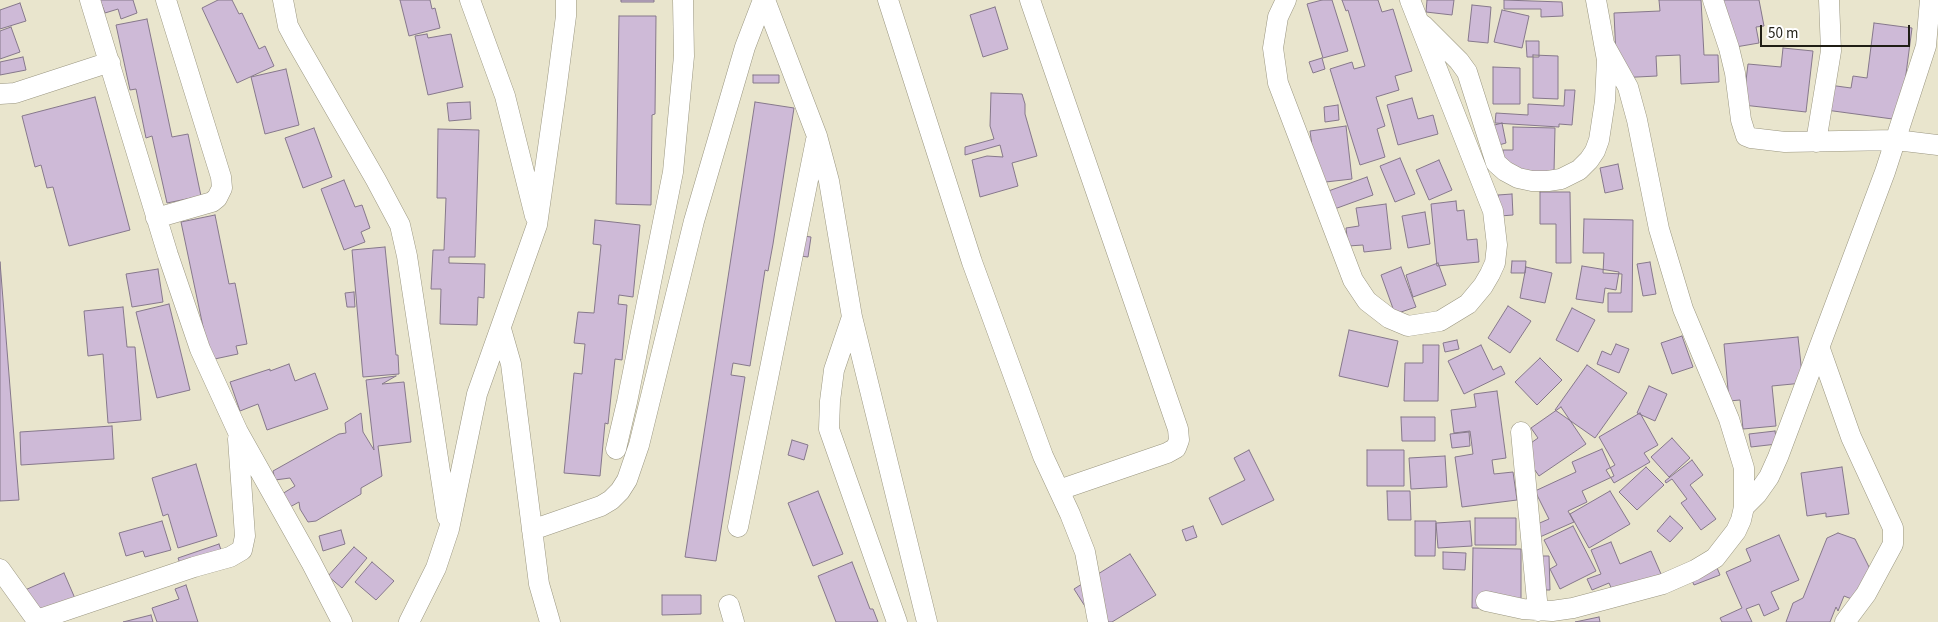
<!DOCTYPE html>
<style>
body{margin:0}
#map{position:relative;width:1938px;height:622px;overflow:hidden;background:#e9e5cd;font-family:"Source Sans 3",sans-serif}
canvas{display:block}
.scale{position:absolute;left:1760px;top:25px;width:150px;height:22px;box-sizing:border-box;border:2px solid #201e15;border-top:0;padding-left:6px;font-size:15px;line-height:18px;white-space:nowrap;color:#201e15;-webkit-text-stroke:4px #fff;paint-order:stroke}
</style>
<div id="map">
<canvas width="1938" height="622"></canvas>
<div class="scale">50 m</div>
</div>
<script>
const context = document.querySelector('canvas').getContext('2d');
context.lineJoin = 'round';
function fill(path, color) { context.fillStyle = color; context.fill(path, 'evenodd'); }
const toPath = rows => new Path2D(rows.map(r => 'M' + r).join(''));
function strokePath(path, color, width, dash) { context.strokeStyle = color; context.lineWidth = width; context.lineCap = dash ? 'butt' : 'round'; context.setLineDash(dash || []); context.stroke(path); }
const building = toPath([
 [100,0,133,0,137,13,121,19,118,9,105,13,100,0],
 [218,0,232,0,239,14,242,13,259,49,265,46,274,66,237,83,202,8,218,0],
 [400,0,430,0,432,9,435,8,440,28,409,36,400,0],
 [621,0,654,0,654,2,621,2,621,0],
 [1322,0,1332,0,1348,51,1323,58,1307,4,1322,0],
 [1342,0,1378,0,1382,12,1393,9,1412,71,1395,76,1399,90,1376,97,1385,126,1377,129,1385,157,1360,165,1330,69,1352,62,1354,69,1365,66,1348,10,1346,11,1342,0],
 [1427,0,1454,0,1452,15,1426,12,1427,0],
 [1504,0,1562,2,1563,16,1541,17,1541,9,1504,9,1504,0],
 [1659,0,1701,0,1704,55,1718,55,1719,82,1681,84,1680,55,1656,56,1657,76,1617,78,1614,13,1660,11,1659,0],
 [1715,0,1759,0,1764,26,1756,27,1759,43,1724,49,1715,0],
 [20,3,26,21,0,29,0,10,20,3],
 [1472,5,1491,7,1488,43,1468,41,1472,5],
 [995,7,1008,49,983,57,970,15,995,7],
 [1502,10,1529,16,1522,48,1494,42,1502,10],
 [619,16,656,16,655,114,652,115,651,205,616,204,619,16],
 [147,19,172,137,188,134,201,196,167,203,152,136,146,138,136,89,130,90,116,25,147,19],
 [1874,23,1912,28,1900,120,1826,110,1829,85,1851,88,1853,76,1867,78,1874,23],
 [11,27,20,52,0,59,0,31,11,27],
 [427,34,428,38,451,34,463,87,428,95,415,36,427,34],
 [1526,41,1539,41,1539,57,1527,57,1526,41],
 [1783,48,1813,51,1806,112,1743,105,1748,64,1781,67,1783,48],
 [1533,55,1558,56,1558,99,1533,98,1533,55],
 [23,57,26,70,0,75,0,62,23,57],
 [1322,58,1325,69,1313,73,1309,62,1322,58],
 [1493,67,1520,68,1520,104,1493,104,1493,67],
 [286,69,299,125,265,134,251,77,286,69],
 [753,75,779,75,779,83,753,83,753,75],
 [1565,90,1575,90,1572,125,1559,124,1559,127,1495,123,1496,113,1528,115,1528,104,1564,106,1565,90],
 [991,93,1022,94,1025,104,1025,114,1037,156,1012,163,1018,186,980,197,972,160,987,156,1003,157,1000,145,965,155,965,147,994,139,990,126,991,93],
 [95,97,130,230,69,246,53,187,47,188,41,165,35,167,22,116,95,97],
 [1412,98,1418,119,1433,115,1438,134,1398,145,1387,105,1412,98],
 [470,102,471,119,449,121,447,103,470,102],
 [755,102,794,108,773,244,768,271,765,270,750,366,733,363,731,375,745,377,716,561,685,557,755,102],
 [1338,105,1339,120,1325,122,1324,107,1338,105],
 [1502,123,1506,143,1495,146,1491,126,1502,123],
 [1346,126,1352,179,1317,183,1310,131,1346,126],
 [1513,127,1555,128,1554,172,1502,179,1503,150,1513,150,1513,127],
 [314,128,332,177,303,188,285,138,314,128],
 [438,129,479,130,475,257,449,257,449,263,485,264,484,298,478,297,477,325,440,324,441,289,431,289,433,250,444,250,446,198,437,198,438,129],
 [1400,158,1415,194,1395,202,1380,166,1400,158],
 [1439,160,1452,190,1429,200,1416,170,1439,160],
 [1618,164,1623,189,1605,193,1600,168,1618,164],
 [1367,177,1373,195,1329,211,1323,193,1367,177],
 [344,180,355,207,362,205,370,228,361,232,365,242,344,250,321,189,344,180],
 [1540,192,1570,192,1571,263,1556,263,1556,224,1540,224,1540,192],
 [1512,194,1513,215,1500,216,1498,195,1512,194],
 [1456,201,1457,211,1464,210,1467,240,1477,239,1479,262,1437,266,1431,204,1456,201],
 [1386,204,1391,249,1364,252,1363,245,1348,246,1346,228,1359,226,1356,208,1386,204],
 [1425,212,1430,244,1408,248,1402,216,1425,212],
 [215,215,229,284,235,283,247,344,236,346,238,354,210,360,181,222,215,215],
 [1584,219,1633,220,1632,312,1608,312,1608,293,1621,293,1622,274,1603,273,1604,253,1583,253,1584,219],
 [595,220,640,225,633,297,619,295,618,304,627,305,622,360,615,359,608,424,605,423,600,476,564,473,574,373,582,374,585,344,574,343,578,312,594,313,601,245,593,244,595,220],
 [796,235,811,237,808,257,792,255,796,235],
 [385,247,396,355,398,355,399,374,363,377,352,250,385,247],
 [1512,261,1526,261,1525,273,1511,273,1512,261],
 [0,262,19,500,0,501,0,262],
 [1650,262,1656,294,1643,296,1637,264,1650,262],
 [1438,263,1446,285,1413,297,1406,275,1438,263],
 [1582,266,1619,272,1616,290,1605,288,1603,303,1576,299,1582,266],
 [1401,267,1416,307,1395,314,1381,275,1401,267],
 [1526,267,1552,273,1545,303,1520,298,1526,267],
 [158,269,163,302,132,307,126,274,158,269],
 [354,292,355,307,347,307,345,293,354,292],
 [169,304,190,390,157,398,136,312,169,304],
 [1508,306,1531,321,1510,353,1488,338,1508,306],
 [123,307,127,347,135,347,141,420,108,423,103,354,88,356,84,311,123,307],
 [1572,308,1595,320,1578,352,1556,340,1572,308],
 [1349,330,1398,341,1388,387,1339,376,1349,330],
 [1682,336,1693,367,1672,374,1661,343,1682,336],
 [1798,337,1803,383,1772,386,1776,426,1743,429,1740,400,1729,401,1724,344,1798,337],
 [1457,340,1459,349,1445,352,1443,343,1457,340],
 [1616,344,1629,349,1619,373,1597,364,1602,351,1611,355,1616,344],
 [1423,345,1439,345,1438,401,1404,401,1405,363,1423,363,1423,345],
 [1481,345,1493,370,1501,366,1505,374,1464,394,1448,361,1481,345],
 [1540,358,1562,380,1537,405,1515,382,1540,358],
 [289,364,295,381,315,373,328,409,267,430,258,404,240,411,230,382,270,369,270,371,289,364],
 [1587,365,1627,393,1595,438,1555,410,1587,365],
 [396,376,382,384,404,382,411,442,378,446,382,476,361,488,361,494,316,521,308,522,300,509,299,502,290,507,282,494,295,486,290,478,275,480,273,471,339,434,346,433,345,423,361,413,363,432,374,450,366,380,396,376],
 [1649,386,1667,394,1655,421,1637,413,1649,386],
 [1497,391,1506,458,1492,460,1494,474,1513,472,1517,500,1462,507,1455,457,1473,454,1470,431,1454,433,1451,410,1476,407,1474,394,1497,391],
 [1561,407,1586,444,1539,476,1521,450,1538,438,1531,428,1561,407],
 [1640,413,1658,445,1644,453,1650,462,1614,483,1606,470,1615,465,1599,437,1640,413],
 [1401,417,1435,417,1435,441,1402,441,1401,417],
 [112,426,114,459,21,465,20,432,112,426],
 [1775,431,1777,444,1751,447,1749,434,1775,431],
 [1469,432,1470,446,1452,448,1450,434,1469,432],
 [1672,438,1690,458,1669,477,1651,457,1672,438],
 [792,440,808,445,804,460,788,455,792,440],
 [1602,449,1614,476,1582,491,1587,502,1568,511,1574,522,1533,540,1528,528,1549,519,1535,491,1576,472,1572,462,1602,449],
 [1249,450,1274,500,1222,525,1209,498,1245,480,1234,458,1249,450],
 [1367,450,1404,450,1404,486,1367,486,1367,450],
 [1445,456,1447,487,1411,489,1409,458,1445,456],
 [1692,460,1703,475,1690,485,1716,519,1701,530,1681,503,1687,499,1672,479,1666,483,1665,481,1692,460],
 [196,464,217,536,178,548,168,514,163,516,152,478,196,464],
 [1646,467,1664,485,1637,510,1619,492,1646,467],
 [1842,467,1849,514,1826,517,1826,513,1807,516,1801,473,1842,467],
 [818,491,843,554,813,566,788,503,818,491],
 [1387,491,1410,491,1411,520,1388,520,1387,491],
 [1610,491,1630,524,1589,548,1570,514,1610,491],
 [1670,516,1683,528,1670,542,1657,531,1670,516],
 [1475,518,1516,518,1516,545,1475,545,1475,518],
 [162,521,171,550,145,557,143,551,126,556,119,533,162,521],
 [1415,521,1436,521,1435,556,1415,556,1415,521],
 [1470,521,1472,546,1438,548,1436,523,1470,521],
 [1193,526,1197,537,1186,541,1182,530,1193,526],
 [1573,526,1596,571,1560,589,1550,569,1557,565,1544,540,1573,526],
 [341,530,345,544,323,551,319,536,341,530],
 [1838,533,1855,539,1873,575,1862,603,1844,596,1838,611,1836,607,1830,622,1786,622,1793,603,1803,598,1827,538,1838,533],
 [1779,535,1799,580,1771,592,1779,609,1764,616,1759,604,1746,609,1752,622,1722,622,1720,618,1742,608,1726,572,1751,561,1746,549,1779,535],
 [1611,542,1620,564,1651,551,1661,574,1614,594,1609,583,1592,590,1587,579,1601,574,1591,550,1611,542],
 [219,544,224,559,183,572,178,558,219,544],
 [354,547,367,558,342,588,328,576,354,547],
 [1473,548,1521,549,1521,609,1472,608,1473,548],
 [1443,552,1466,553,1465,570,1443,569,1443,552],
 [1130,554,1156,595,1112,622,1095,622,1074,589,1130,554],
 [1536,556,1549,556,1550,590,1538,590,1536,556],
 [1713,558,1720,575,1694,585,1687,569,1713,558],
 [372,562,394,581,376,600,355,582,372,562],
 [852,562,870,609,873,609,878,622,836,622,818,576,852,562],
 [64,573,77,603,37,620,25,590,64,573],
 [186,585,198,622,157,622,152,608,179,599,175,589,186,585],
 [662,595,701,595,701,614,662,615,662,595],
 [151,615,153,622,123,622,151,615],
 [1599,617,1600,622,1575,622,1599,617]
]);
const minor = toPath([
 [90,0,168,255,200,349,238,432,311,562,342,622],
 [283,0,288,26,296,41,376,180,400,225,407,256,447,517],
 [470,0,505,96,535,216],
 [765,0,817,136,829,181,852,317,927,622],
 [888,0,972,262,1043,456,1070,514,1085,552,1098,622],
 [1030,0,1178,429,1179,440,1176,448,1167,453,1059,490],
 [1286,0,1278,17,1273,48,1278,83,1353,280,1367,301,1389,318,1408,326,1440,321,1468,304,1483,286,1490,274,1495,263,1497,245,1493,211,1410,0],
 [1713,0,1729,48,1735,73,1741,120,1746,136,1751,138,1785,142,1896,140,1938,145],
 [1423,25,1459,61,1467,72,1496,163,1505,171,1518,178,1532,181,1548,181,1561,179,1579,170,1589,160,1595,151,1599,140,1605,101,1607,60,1596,0],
 [0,94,15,93,110,62],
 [1816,142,1831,51,1829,0],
 [156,218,212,202,217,198,222,188,221,177,166,0],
 [852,317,834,370,830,401,829,429,897,622],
 [501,329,511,364,539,584,550,622],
 [1820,349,1851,437,1893,528,1893,544,1866,594,1845,622],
 [1521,432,1538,611],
 [616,449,627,402,673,172,684,56,683,0],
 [1744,507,1757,494,1769,477,1778,457,1885,172,1926,46,1930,0],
 [738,527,816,140],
 [532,530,601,506,611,500,620,491,627,480,639,445,694,221,745,47,763,0],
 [0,569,38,622],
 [1486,601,1523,609,1552,611,1573,608,1663,584,1695,570,1715,558,1736,531,1741,520,1744,507,1744,468,1729,419,1683,309,1659,229,1637,120,1628,87,1604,44],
 [729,605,734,622],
 [37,620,194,567,230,557,242,550,245,536,238,439],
 [409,622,436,568,449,529,477,394,537,225,556,92,566,16,566,0]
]);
fill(building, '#cebad7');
strokePath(building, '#86788b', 1);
strokePath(minor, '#9a9680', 21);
strokePath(minor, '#fff', 20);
</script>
